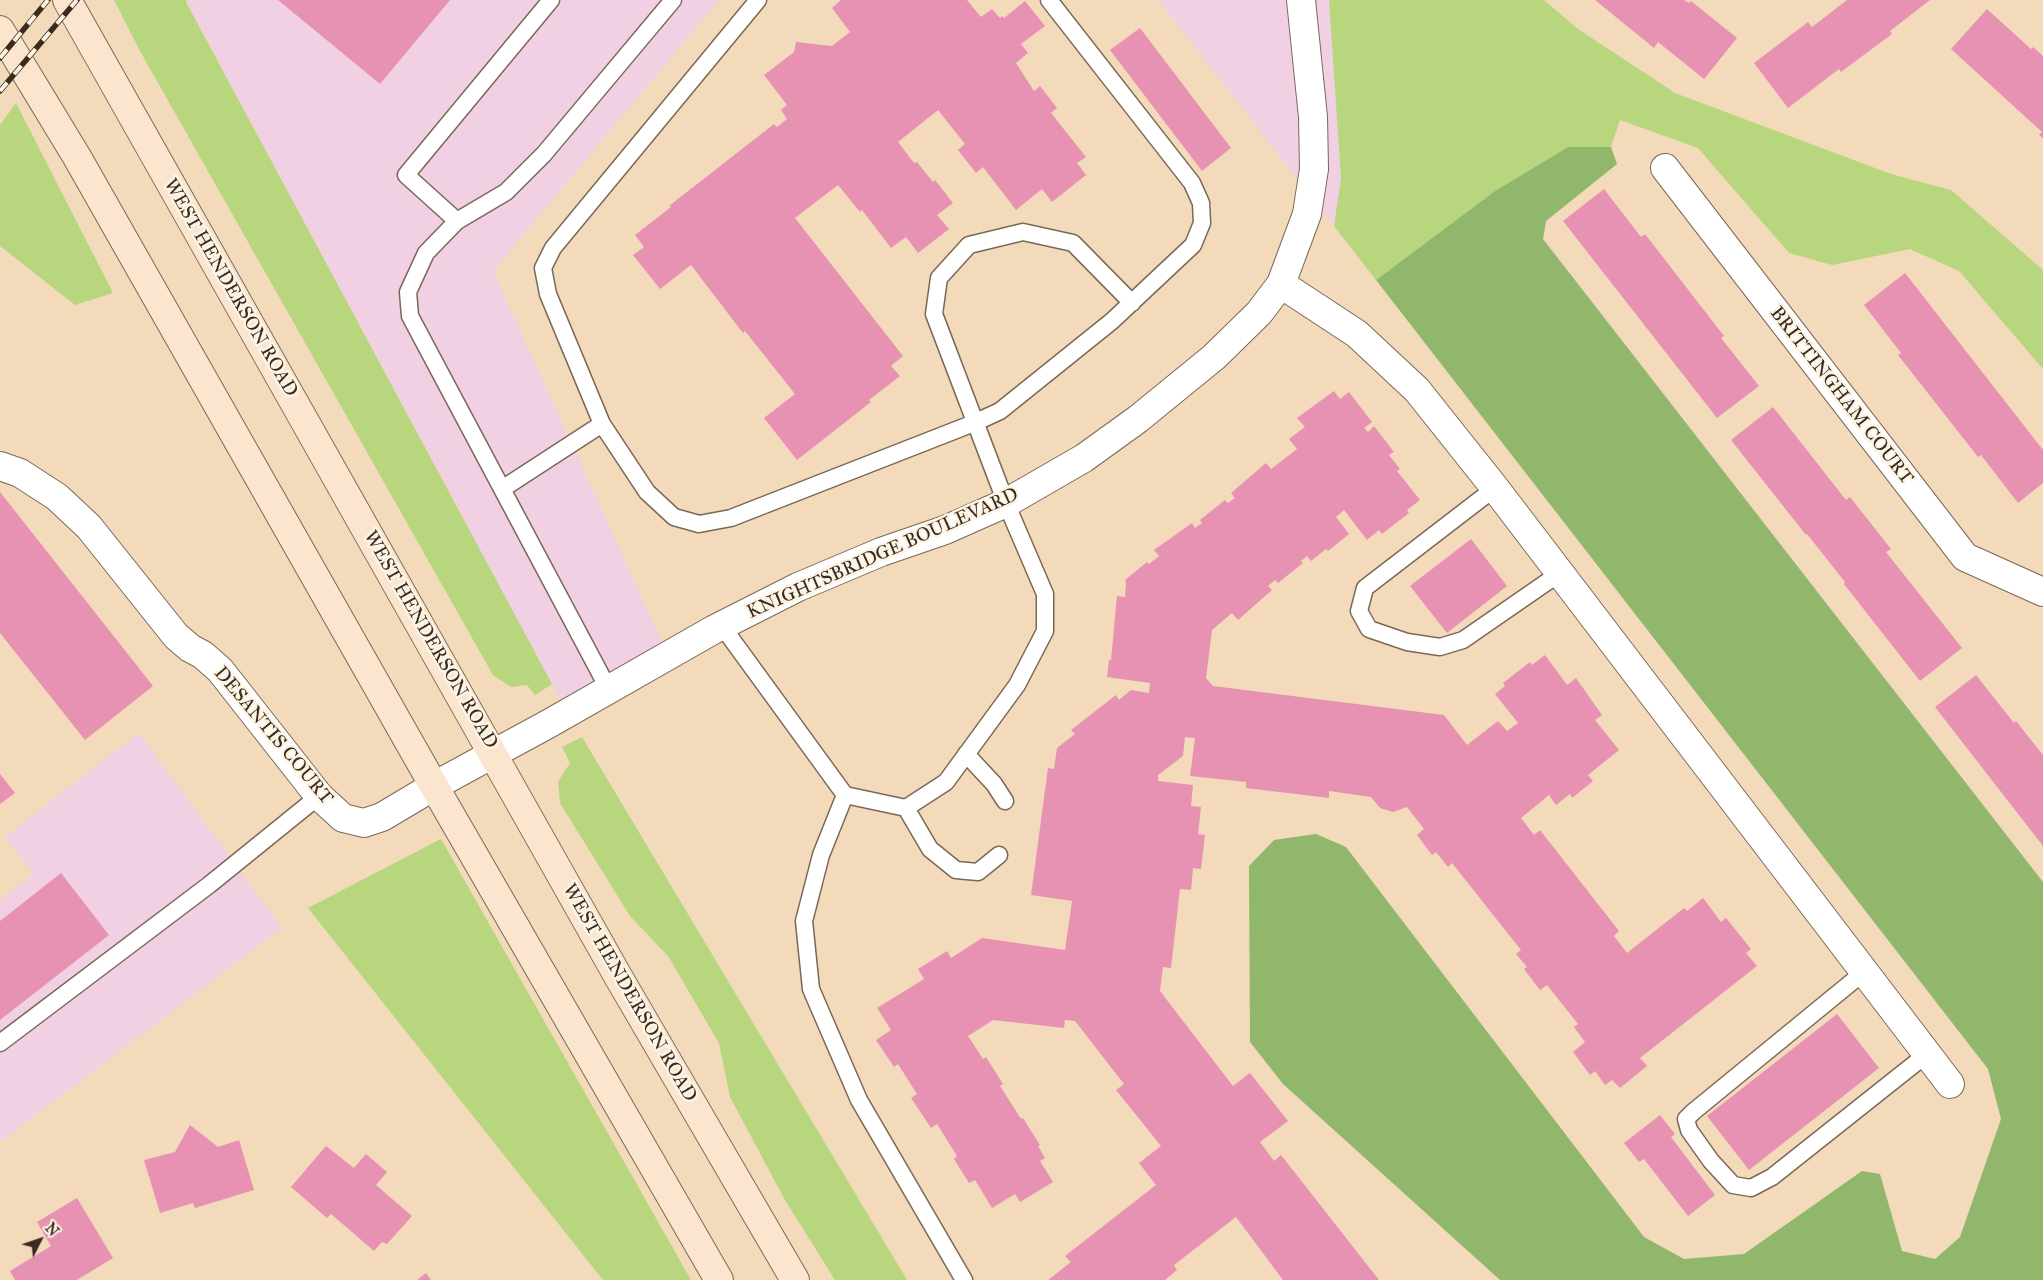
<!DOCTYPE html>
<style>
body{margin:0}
#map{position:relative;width:2043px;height:1280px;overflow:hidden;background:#f2daba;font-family:"IM FELL Great Primer",serif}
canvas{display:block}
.north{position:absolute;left:15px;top:1215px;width:50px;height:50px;-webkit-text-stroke:4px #fcf5e5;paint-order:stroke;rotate:49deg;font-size:14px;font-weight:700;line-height:20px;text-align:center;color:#3b2a1e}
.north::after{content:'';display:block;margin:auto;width:18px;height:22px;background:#3b2a1e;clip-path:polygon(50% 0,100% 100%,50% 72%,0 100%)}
</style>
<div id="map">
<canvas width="2043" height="1280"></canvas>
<div class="north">N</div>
</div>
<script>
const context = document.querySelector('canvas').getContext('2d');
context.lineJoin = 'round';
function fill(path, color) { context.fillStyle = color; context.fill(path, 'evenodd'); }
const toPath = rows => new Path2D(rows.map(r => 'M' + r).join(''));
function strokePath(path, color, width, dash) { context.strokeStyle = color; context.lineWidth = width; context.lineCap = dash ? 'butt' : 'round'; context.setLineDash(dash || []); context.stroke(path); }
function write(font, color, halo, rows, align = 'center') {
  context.font = font + ' "IM FELL Great Primer",serif'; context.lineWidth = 5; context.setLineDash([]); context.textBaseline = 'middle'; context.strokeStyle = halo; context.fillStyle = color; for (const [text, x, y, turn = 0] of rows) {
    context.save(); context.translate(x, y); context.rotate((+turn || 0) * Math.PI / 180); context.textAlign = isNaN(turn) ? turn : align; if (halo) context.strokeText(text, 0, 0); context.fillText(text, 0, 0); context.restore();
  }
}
const built = toPath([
 [187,0,719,0,493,271,668,655,567,712,186,1],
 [1158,0,1329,0,1341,178,1334,226],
 [139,733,282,928,0,1142,0,901,33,874,5,837]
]);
const green = toPath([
 [114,0,187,0,186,2,552,684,535,695,527,685,511,687,493,675,140,51],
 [1329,0,1544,0,1578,29,1675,93,1891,174,1951,190,2043,270,2043,369,1959,271,1910,249,1832,265,1789,253,1698,148,1620,120,1611,147,1568,147,1495,191,1376,280,1334,226,1341,178],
 [16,103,113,293,75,305,0,246,0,125],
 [582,737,907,1280,835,1280,785,1200,730,1097,719,1043,668,956,630,916,560,803,558,782,570,763,562,747],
 [441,839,691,1280,603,1280,308,908]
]);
const forest = toPath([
 [1568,147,1611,147,1617,164,1546,221,1543,239,2043,882,2043,1280,1500,1280,1283,1084,1250,1042,1249,866,1274,840,1316,834,1346,847,1644,1237,1684,1259,1744,1254,1862,1171,1880,1174,1902,1251,1935,1259,1960,1237,2001,1119,1988,1069,1376,280,1495,191]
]);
const building = toPath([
 [278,0,450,0,380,84],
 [841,0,967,0,981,17,992,9,1000,18,1002,16,1004,18,1025,1,1045,26,1021,44,1028,53,1016,63,1034,91,1040,86,1057,108,1051,113,1086,157,1077,163,1086,175,1052,202,1042,189,1016,210,983,167,976,173,958,150,965,144,938,110,898,142,914,163,917,162,933,182,935,180,953,203,937,215,949,229,918,253,906,237,891,248,862,210,860,212,838,185,795,218,903,356,891,366,900,376,869,400,871,402,797,460,764,418,795,394,745,331,743,333,691,265,660,289,633,255,644,247,635,235,671,207,669,206,774,124,777,127,787,119,781,110,787,105,764,75,794,52,796,42,832,46,850,32,832,8],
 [1595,0,1684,0,1689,3,1691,1,1737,38,1704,79,1658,42,1654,48],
 [1847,0,1930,0,1890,31,1892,34,1841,72,1839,69,1788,108,1754,63,1808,22,1812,27],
 [1987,9,2031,49,2033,47,2043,56,2043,138,2039,135,2042,132,1951,49],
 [1140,28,1231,148,1202,171,1110,50],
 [1604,189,1641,237,1645,234,1724,336,1721,338,1759,386,1717,418,1563,221],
 [1905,273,2043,450,2043,483,2018,503,1981,455,1978,457,1898,355,1901,353,1864,305],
 [1334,391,1340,399,1349,392,1372,422,1364,428,1368,432,1374,426,1394,452,1389,455,1400,469,1397,471,1420,500,1407,510,1409,513,1382,534,1379,530,1367,540,1344,510,1336,517,1349,534,1328,551,1326,549,1311,561,1307,556,1301,561,1303,563,1278,583,1275,580,1268,586,1272,590,1238,620,1232,613,1212,630,1206,678,1213,686,1444,715,1467,745,1498,721,1507,731,1518,723,1495,694,1505,686,1503,683,1530,662,1532,665,1545,655,1567,685,1576,678,1602,715,1595,720,1619,750,1588,775,1593,781,1572,798,1570,794,1556,805,1549,795,1521,818,1534,835,1540,830,1619,931,1614,936,1627,953,1684,908,1687,911,1703,898,1721,922,1726,918,1751,949,1746,953,1757,966,1640,1058,1647,1066,1620,1088,1612,1080,1605,1085,1595,1071,1590,1075,1573,1052,1585,1042,1574,1027,1578,1024,1547,985,1540,990,1524,969,1527,967,1516,954,1521,950,1452,863,1448,867,1436,852,1432,855,1417,835,1424,829,1407,807,1393,812,1380,808,1371,797,1329,791,1329,798,1246,788,1246,782,1190,776,1195,738,1185,737,1183,756,1158,775,1158,781,1193,785,1191,806,1201,807,1198,834,1205,835,1201,869,1193,868,1191,890,1180,889,1171,968,1163,967,1160,991,1233,1086,1250,1073,1288,1121,1260,1142,1274,1161,1281,1155,1379,1280,1283,1280,1236,1217,1174,1265,1177,1270,1165,1280,1048,1280,1071,1262,1065,1256,1156,1185,1139,1163,1161,1146,1116,1090,1124,1084,1075,1021,1065,1020,1064,1028,993,1020,968,1036,983,1059,986,1057,1003,1084,1000,1086,1021,1119,1023,1118,1040,1145,1038,1146,1045,1158,1040,1161,1053,1182,1020,1202,1015,1194,992,1208,975,1180,969,1183,954,1159,957,1156,937,1124,931,1128,911,1098,917,1094,898,1064,894,1067,876,1040,891,1030,877,1008,924,979,918,969,947,951,951,958,982,938,1065,950,1072,901,1031,895,1048,768,1054,769,1057,748,1075,734,1071,730,1116,695,1119,700,1131,690,1149,693,1150,683,1107,677,1109,660,1111,660,1117,596,1125,597,1126,583,1125,580,1147,562,1149,564,1159,556,1154,550,1192,523,1195,528,1202,523,1200,520,1225,500,1228,503,1235,498,1231,493,1266,463,1271,469,1297,449,1289,439,1305,427,1297,418],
 [1773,407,1846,500,1850,497,1891,549,1886,552,1962,648,1920,681,1844,584,1845,582,1807,534,1806,535,1731,440],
 [0,492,153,686,85,740,0,633],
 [1471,539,1507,586,1447,633,1410,586],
 [1976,675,2014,723,2016,721,2043,755,2043,846,1935,707],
 [0,774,15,793,0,804],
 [61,873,109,935,0,1020,0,921],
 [1837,1014,1879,1068,1749,1170,1707,1116],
 [1660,1115,1675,1134,1671,1137,1715,1195,1688,1216,1644,1159,1639,1162,1624,1143],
 [190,1125,218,1147,239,1140,254,1190,195,1208,193,1203,160,1213,144,1160,175,1152],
 [326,1146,354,1168,366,1154,387,1172,376,1185,412,1216,387,1244,382,1242,374,1251,331,1214,327,1218,291,1187],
 [77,1198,113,1258,77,1280,15,1280,10,1271,51,1246,37,1222],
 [426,1273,431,1280,417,1280]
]);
const service = toPath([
 [758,0,553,248,543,268,548,294,602,424,647,492,674,517,699,524,731,518,974,423,1000,411,1112,321,1193,245,1202,223,1201,203,1192,183,1049,0],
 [457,221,406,175,551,0],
 [1495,488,1365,588,1359,611,1369,629,1407,642,1440,647,1463,640,1560,573],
 [502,489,602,424],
 [722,626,845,795,821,855,804,921,811,989,859,1100,964,1280],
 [609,690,410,316,408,292,426,253,457,221,506,192,544,154,673,0],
 [966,754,994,784,1005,801],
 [845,795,906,808,946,782,1017,685,1045,631,1045,594,1006,503,934,314,939,278,969,245,1023,232,1073,243,1132,303],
 [906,808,930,849,956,870,978,872,999,855],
 [1864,972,1693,1112,1686,1119,1689,1130,1711,1161,1733,1185,1751,1188,1772,1177,1927,1054],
 [0,1043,209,885,319,796]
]);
const minor = toPath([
 [1665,168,1965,557,2043,592],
 [1281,284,1357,334,1417,390,1495,488,1950,1084],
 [0,466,20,473,57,497,89,527,176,636,190,648,203,655,220,670,319,796,343,818,364,823,382,817,434,786]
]);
const tertiary = toPath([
 [434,786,550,723,713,630,798,587,881,552,945,530,1006,503,1084,458,1138,419,1214,357,1259,313,1281,284,1307,214,1314,169,1313,117,1301,0]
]);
const secondary = toPath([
 [67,0,619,978,795,1280],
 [0,30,77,157,434,786,719,1280]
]);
const rail = toPath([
 [0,58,48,0],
 [0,91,77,0]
]);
const streetNames = [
 ["WEST HENDERSON ROAD",230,288,60],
 ["BRITTINGHAM COURT",1841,396,52],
 ["KNIGHTSBRIDGE BOULEVARD",883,554,-24],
 ["WEST HENDERSON ROAD",430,640,60],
 ["DESANTIS COURT",273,736,50],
 ["WEST HENDERSON ROAD",629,993,60]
];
fill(built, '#f1d0e4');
fill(green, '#b7d67d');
fill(forest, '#91b76c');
fill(building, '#e792b3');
strokePath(service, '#7b6855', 19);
strokePath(minor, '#7b6855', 30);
strokePath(tertiary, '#7b6855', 30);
strokePath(secondary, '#7b6855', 30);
strokePath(service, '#fff', 16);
strokePath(minor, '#fff', 28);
strokePath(tertiary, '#fff', 28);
strokePath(secondary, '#fbe5cf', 28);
strokePath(rail, '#3b2a1e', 5.5);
strokePath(rail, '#fcf5e5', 4, [11]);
write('19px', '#3b2a1e', '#fcf5e5', streetNames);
</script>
